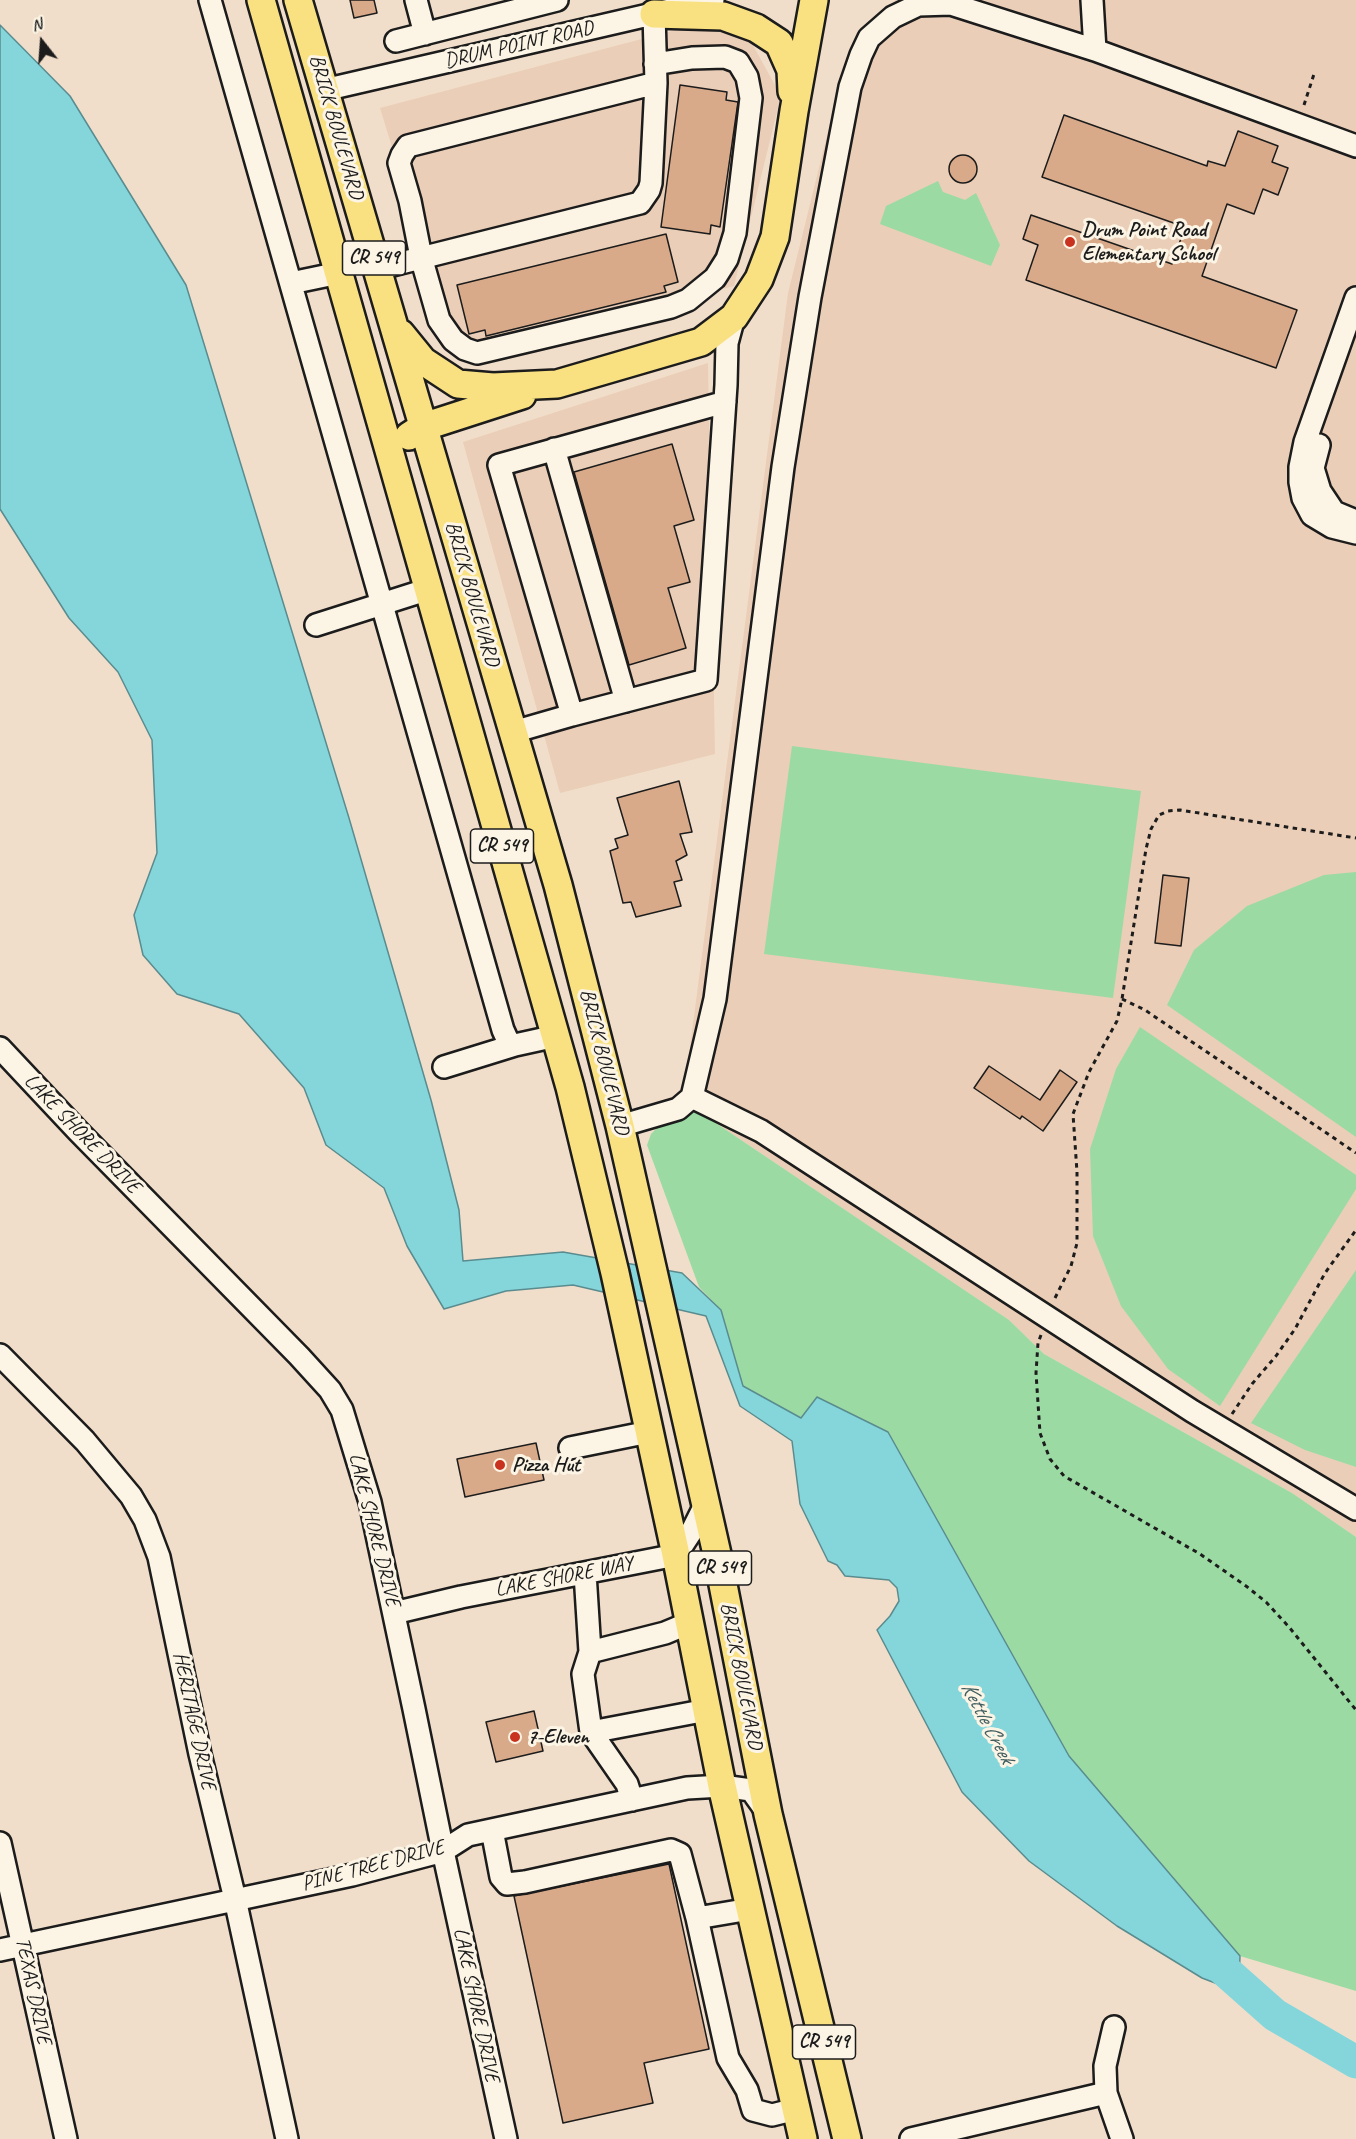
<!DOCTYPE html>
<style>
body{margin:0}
#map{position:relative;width:1356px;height:2139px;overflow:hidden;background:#f1deca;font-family:Caveat,sans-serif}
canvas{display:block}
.north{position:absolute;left:12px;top:12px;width:60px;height:60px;-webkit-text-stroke:4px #fcf5e5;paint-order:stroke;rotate:343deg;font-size:16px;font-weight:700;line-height:24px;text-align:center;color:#1c1c1c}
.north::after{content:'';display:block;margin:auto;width:21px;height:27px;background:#1c1c1c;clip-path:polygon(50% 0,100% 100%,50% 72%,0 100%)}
</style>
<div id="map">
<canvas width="1356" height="2139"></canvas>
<div class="north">N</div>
</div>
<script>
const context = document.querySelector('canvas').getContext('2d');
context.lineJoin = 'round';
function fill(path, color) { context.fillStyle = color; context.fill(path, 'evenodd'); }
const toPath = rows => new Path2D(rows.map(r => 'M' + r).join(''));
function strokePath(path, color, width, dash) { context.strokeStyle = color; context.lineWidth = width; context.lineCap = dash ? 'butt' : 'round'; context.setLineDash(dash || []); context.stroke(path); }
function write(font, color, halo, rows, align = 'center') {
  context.font = font + ' Caveat,sans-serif'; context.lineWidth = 6; context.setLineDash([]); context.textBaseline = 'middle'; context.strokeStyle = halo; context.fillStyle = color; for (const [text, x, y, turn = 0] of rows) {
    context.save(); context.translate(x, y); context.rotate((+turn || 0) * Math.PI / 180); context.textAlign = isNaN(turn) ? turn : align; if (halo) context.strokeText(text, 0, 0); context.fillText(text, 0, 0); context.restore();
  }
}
const built = toPath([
 [896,0,1356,0,1356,1537,1292,1493,1044,1354,1009,1320,683,1101,788,293,846,59,876,14],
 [691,26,749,38,781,96,734,286,456,357,380,108],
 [708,363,715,754,560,793,463,442]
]);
const green = toPath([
 [938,181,943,192,965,200,976,193,1000,245,991,266,880,224,886,206],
 [792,746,1141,791,1113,998,764,954],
 [1356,872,1356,1137,1167,1005,1194,950,1247,906,1324,875],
 [1140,1027,1356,1175,1356,1189,1220,1406,1168,1369,1121,1306,1093,1236,1090,1149,1116,1069],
 [683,1101,1009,1320,1044,1354,1292,1493,1356,1537,1356,1991,1240,1956,1069,1756,888,1432,801,1418,743,1386,721,1310,699,1287,647,1145,651,1134],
 [1356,1270,1356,1467,1305,1450,1251,1423]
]);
const water = toPath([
 [0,25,70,96,186,285,349,818,431,1100,459,1210,463,1261,563,1252,682,1273,721,1310,743,1386,801,1418,817,1397,888,1432,1069,1756,1240,1956,1239,1982,1223,1986,1202,1978,1117,1926,1029,1861,962,1792,877,1630,890,1616,899,1601,897,1588,889,1580,845,1576,837,1565,828,1561,800,1504,792,1441,740,1406,706,1316,573,1285,506,1291,444,1309,407,1246,384,1188,326,1145,304,1088,239,1014,177,994,143,955,134,915,157,853,152,740,118,672,69,618,0,509,0,25]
]);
const river = toPath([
 [1205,1953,1275,2015,1356,2062]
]);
const building = toPath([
 [350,0,374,0,377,13,354,18,350,0],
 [680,85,727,92,726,100,738,102,720,227,711,225,710,234,661,227,680,85],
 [1064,115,1207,166,1208,161,1225,166,1238,131,1278,146,1272,162,1288,168,1278,195,1263,189,1254,214,1227,204,1202,276,1297,310,1276,368,1026,280,1038,245,1023,239,1031,215,1172,264,1185,227,1042,177,1064,115],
 '949 169a14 14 0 1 1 28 0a14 14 0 1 1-28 0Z',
 [666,234,678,282,664,286,666,292,486,336,485,330,469,334,457,285,666,234],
 [672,444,694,520,674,526,690,582,668,588,686,648,629,665,574,472,672,444],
 [679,781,692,832,680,834,687,855,676,861,682,880,674,882,681,906,636,917,631,902,623,903,610,851,618,848,615,839,628,835,617,798,679,781],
 [1163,875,1189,878,1181,946,1155,943,1163,875],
 [989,1066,1040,1100,1060,1070,1077,1082,1043,1131,1022,1116,1020,1119,974,1088,989,1066],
 [536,1443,544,1480,465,1497,457,1459,536,1443],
 [534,1711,543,1751,496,1762,486,1722,534,1711],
 [669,1864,709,2049,644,2063,653,2103,563,2123,514,1896,669,1864]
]);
const path = toPath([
 [1304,105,1315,71],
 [1122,999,1145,1010,1356,1153],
 [1055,1298,1071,1266,1077,1243,1077,1172,1073,1114,1089,1072,1117,1021,1122,999,1146,849,1151,829,1159,815,1168,811,1180,810,1356,838],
 [1041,1335,1038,1343,1036,1373,1040,1433,1050,1459,1064,1476,1200,1554,1246,1586,1266,1602,1289,1627,1356,1710],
 [1232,1414,1252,1384,1276,1356,1295,1329,1325,1273,1356,1230]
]);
const minor = toPath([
 [210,0,503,1030,508,1041,515,1045,556,1036],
 [416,0,425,34],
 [1092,0,1095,50,1356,146],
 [396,41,557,0],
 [655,64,692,58,725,57,738,62,747,77,751,98,735,233,727,259,715,278,688,300,671,307,477,353,465,349,453,340,439,320,421,257,410,201,399,163,402,155,408,146,656,83],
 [324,90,713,0],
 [377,269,640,203,649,190,651,183,656,83,654,14],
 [291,283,339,273],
 [1356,298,1305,442,1300,467,1300,482,1303,498,1312,515,1332,527,1356,533],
 [1319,445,1313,468,1320,491,1334,512,1356,521],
 [554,449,626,701],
 [316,625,429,589],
 [572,715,499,465,725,402],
 [513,732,572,715,706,680,726,385,727,343,734,317],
 [0,1048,78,1131,299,1356,330,1390,342,1410,370,1502,414,1709,443,1851,506,2139],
 [444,1067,515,1045],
 [692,1097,715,999,783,467,810,297,850,87,861,55,869,38,893,17,918,5,951,4,1095,50],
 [620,1126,678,1109,692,1097,761,1131,1192,1411,1356,1509],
 [0,1355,85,1441,131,1496,145,1520,159,1557,200,1754,235,1899,287,2139],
 [570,1448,649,1432],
 [585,1573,590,1652,665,1633,689,1623],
 [394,1613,461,1597,676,1555,693,1529,706,1503],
 [590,1652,583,1674,591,1732,627,1784,632,1800],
 [591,1732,707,1710],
 [492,1830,501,1877,507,1884,525,1882,671,1850,680,1854,697,1918],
 [0,1843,66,2139],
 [750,1909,697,1918,728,2058,747,2090,753,2110,772,2115,796,2109],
 [0,1950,352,1875,443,1851,468,1835,687,1788,722,1786,751,1790,766,1811],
 [1106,2093,1105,2066,1114,2027],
 [911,2139,1106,2093,1122,2139]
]);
const major = toPath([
 [261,0,570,1087,615,1273,676,1555,722,1786,803,2139],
 [298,0,558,885,620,1126,717,1554,768,1814,847,2139],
 [654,14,723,16,756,28,779,43,791,70,792,91],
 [401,334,423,361,458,384,493,387,557,384,701,342,734,317,759,279,775,237,794,111,814,0],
 [409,436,423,427,522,395]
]);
const markers = [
 [1070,242,6,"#c8321e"],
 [500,1465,6,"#c8321e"],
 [515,1737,6,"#c8321e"]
];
const shields = [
 [374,258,63],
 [502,846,63],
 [720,1568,63],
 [824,2042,63]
];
const shieldNames = [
 ["CR 549",374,258],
 ["CR 549",502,846],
 ["CR 549",720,1568],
 ["CR 549",824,2042]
];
const streetNames = [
 ["DRUM POINT ROAD",519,45,-13],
 ["BRICK BOULEVARD",336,127,74],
 ["BRICK BOULEVARD",472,594,74],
 ["BRICK BOULEVARD",604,1062,76],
 ["LAKE SHORE DRIVE",82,1134,46],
 ["LAKE SHORE DRIVE",374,1530,76],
 ["LAKE SHORE WAY",564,1577,-11],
 ["BRICK BOULEVARD",741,1676,79],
 ["HERITAGE DRIVE",194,1721,78],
 ["PINE TREE DRIVE",373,1866,-15],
 ["TEXAS DRIVE",33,1991,78],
 ["LAKE SHORE DRIVE",476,2005,78]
];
const poiNames = [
 ["Drum Point Road",1082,230],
 ["Elementary School",1082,254],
 ["Pizza Hut",512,1465],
 ["7-Eleven",527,1737]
];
const waterNames = [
 ["Kettle Creek",987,1723,62]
];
fill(built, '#eaceb7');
fill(green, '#9bdba3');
fill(water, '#84d6db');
strokePath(water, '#5a8c8f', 1.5);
strokePath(river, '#84d6db', 33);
fill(building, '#d8aa8a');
strokePath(building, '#1c1c1c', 1.5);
strokePath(minor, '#1c1c1c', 26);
strokePath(major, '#1c1c1c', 32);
strokePath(path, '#1c1c1c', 3, [4.5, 4.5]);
strokePath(minor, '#fcf5e5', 21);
strokePath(major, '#f9e181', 27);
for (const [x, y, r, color] of markers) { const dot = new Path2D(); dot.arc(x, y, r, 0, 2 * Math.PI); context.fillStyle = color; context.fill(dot); strokePath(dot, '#fcf5e5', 2); }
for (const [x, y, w] of shields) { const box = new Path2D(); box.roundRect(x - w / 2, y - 17, w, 34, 4.5); context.fillStyle = '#fcf5e5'; context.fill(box); strokePath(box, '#1c1c1c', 1.5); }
write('bold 20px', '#1c1c1c', null, shieldNames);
write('21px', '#1c1c1c', '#fcf5e5', streetNames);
write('bold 21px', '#1c1c1c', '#fcf5e5', poiNames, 'left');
write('italic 22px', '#405d5f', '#fcf5e5', waterNames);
</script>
